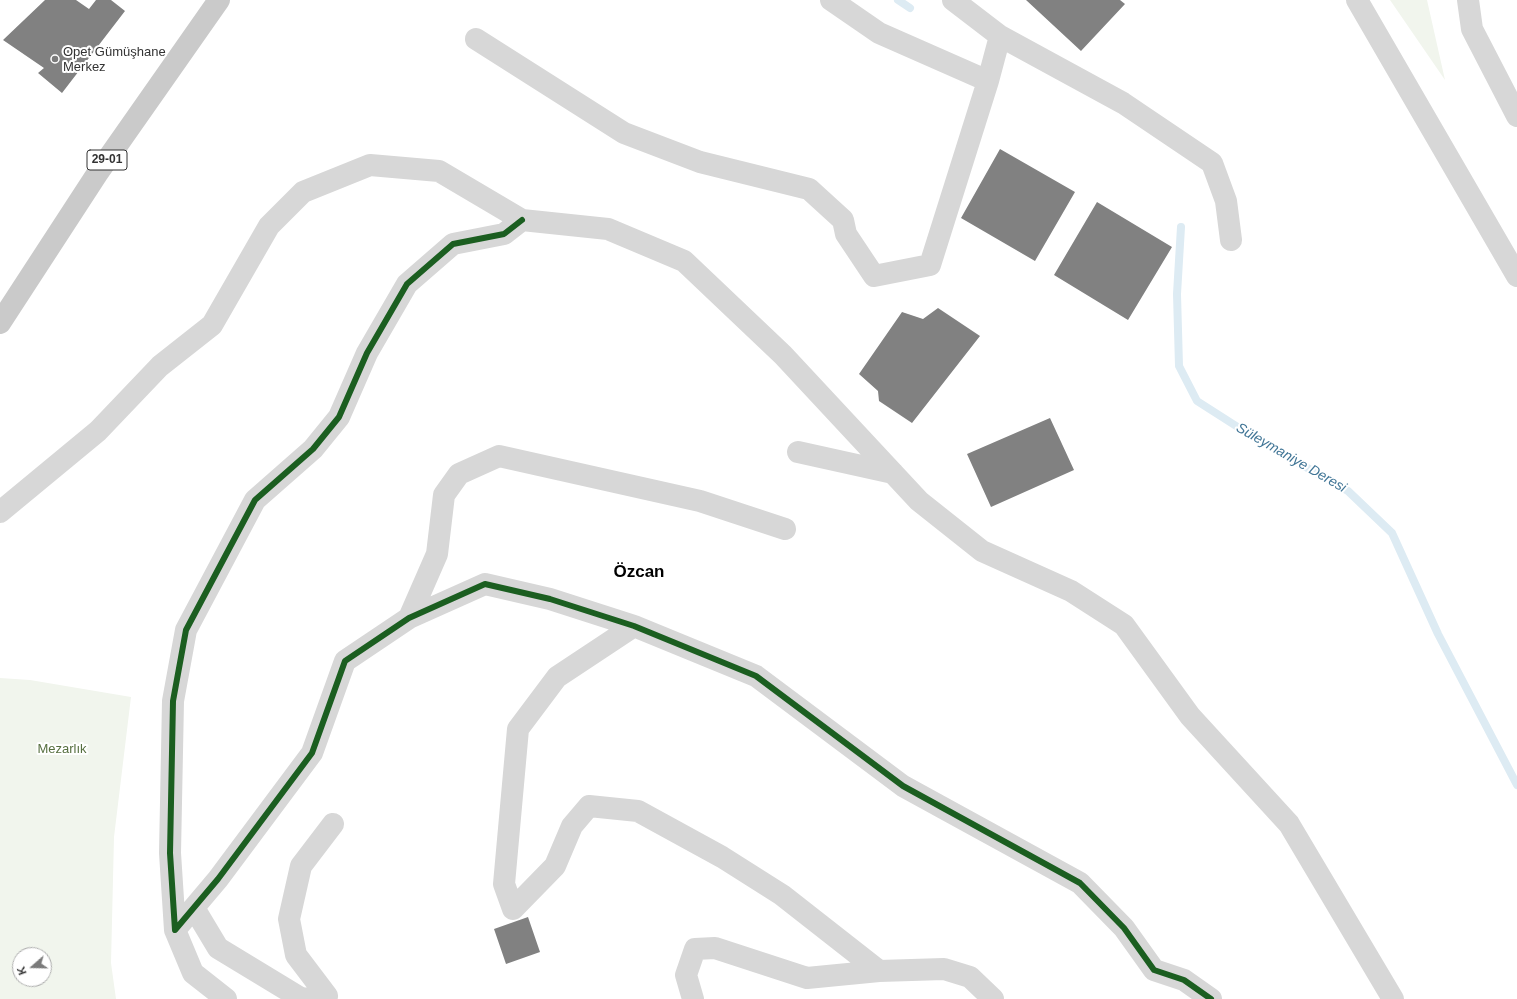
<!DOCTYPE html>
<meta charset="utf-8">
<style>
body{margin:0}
#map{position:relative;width:1517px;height:999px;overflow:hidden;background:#fff;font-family:Helvetica,sans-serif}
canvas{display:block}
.north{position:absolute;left:12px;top:947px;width:40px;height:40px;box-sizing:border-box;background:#fff;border:1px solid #adadad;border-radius:50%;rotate:250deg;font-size:11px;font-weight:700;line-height:16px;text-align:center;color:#333}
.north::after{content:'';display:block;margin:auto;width:14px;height:18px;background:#7a7a7a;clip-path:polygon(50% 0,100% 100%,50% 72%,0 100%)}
</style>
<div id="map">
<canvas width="1517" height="999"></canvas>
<div class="north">K</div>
</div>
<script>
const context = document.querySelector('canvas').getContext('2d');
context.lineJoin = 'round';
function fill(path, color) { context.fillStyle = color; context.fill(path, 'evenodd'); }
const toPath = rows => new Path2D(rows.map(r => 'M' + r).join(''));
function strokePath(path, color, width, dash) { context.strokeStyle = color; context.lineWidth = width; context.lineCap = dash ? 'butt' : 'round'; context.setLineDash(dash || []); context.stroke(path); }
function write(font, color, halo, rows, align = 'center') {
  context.font = font + ' Helvetica,sans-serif'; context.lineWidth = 4; context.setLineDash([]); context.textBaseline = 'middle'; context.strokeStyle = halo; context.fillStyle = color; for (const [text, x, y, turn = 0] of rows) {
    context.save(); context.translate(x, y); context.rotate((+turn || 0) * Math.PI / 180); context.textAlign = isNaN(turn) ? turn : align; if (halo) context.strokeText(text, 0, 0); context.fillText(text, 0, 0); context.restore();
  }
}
const green = toPath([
 [1390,0,1427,0,1445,80],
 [0,678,30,680,131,697,114,837,111,963,116,999,0,999],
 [20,955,44,955,44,979,20,979]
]);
const stream = toPath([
 [898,0,910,8],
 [1181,227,1177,294,1179,366,1197,401,1258,440,1348,491,1392,533,1438,634,1517,785]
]);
const building = toPath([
 [45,0,76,0,89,9,96,0,111,0,125,11,62,93,38,73,44,68,3,40],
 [1026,0,1120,0,1125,4,1081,51],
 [1000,149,1075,192,1035,261,961,218],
 [1097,202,1172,247,1128,320,1054,275],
 [938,308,980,336,912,423,879,401,878,391,859,374,902,312,923,319],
 [1050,418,1074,470,991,507,967,454],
 [528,917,540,952,506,964,494,929]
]);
const minor = toPath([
 [831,0,879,33,988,81],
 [953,0,1000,36,1123,103,1212,163,1226,201,1231,240],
 [476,39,624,133,700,162,809,189,843,220,846,234,874,276,930,265,988,81,1000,36],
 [522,220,504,234,453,244,407,284,367,353,339,417,313,449,255,500,186,630,173,701,170,853,175,930,218,879,312,753,345,661,409,618,485,584,550,599,634,626,756,676,903,786,1080,883,1124,928,1154,970,1184,980,1211,999],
 [798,452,893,473],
 [0,512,98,431,160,366,212,325,269,226,303,192,370,165,439,171,522,220,608,229,684,261,783,355,919,501,982,551,1071,591,1124,625,1190,716,1289,824,1393,999],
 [409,618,437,554,444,495,459,474,499,456,700,501,785,529],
 [634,626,557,677,518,729,504,884,513,909,555,866,572,826,589,806,638,811,722,857,782,895,879,971],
 [194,908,218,948,302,999,327,996,296,955,289,919,301,866,333,824],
 [175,930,193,973,226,999],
 [693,999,686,975,695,949,715,948,807,978,879,971,944,969,970,977,993,999]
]);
const tertiary = toPath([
 [1357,0,1517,276],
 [1468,0,1472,29,1517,116]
]);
const primary = toPath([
 [0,323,97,174,219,0]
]);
const cycleway = toPath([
 [522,220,504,234,453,244,407,284,367,353,339,417,313,449,255,500,186,630,173,701,170,853,175,930,218,879,312,753,345,661,409,618,485,584,550,599,634,626,756,676,903,786,1080,883,1124,928,1154,970,1184,980,1211,999]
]);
const markers = [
 [55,59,4,"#7a7a7a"]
];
const shields = [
 [107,160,40]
];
const shieldNames = [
 ["29-01",107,160]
];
const poiNames = [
 ["Opet Gümüşhane",63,52],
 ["Merkez",63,67]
];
const parkNames = [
 ["Mezarlık",62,749]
];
const waterNames = [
 ["Süleymaniye Deresi",1291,458,30]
];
const districtNames = [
 ["Özcan",639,572]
];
fill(green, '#f1f5ed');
strokePath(stream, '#ddebf3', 8);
fill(building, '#818181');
strokePath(minor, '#d7d7d7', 22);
strokePath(tertiary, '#d7d7d7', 22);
strokePath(primary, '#cacaca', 22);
strokePath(cycleway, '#1b5e20', 6);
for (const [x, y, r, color] of markers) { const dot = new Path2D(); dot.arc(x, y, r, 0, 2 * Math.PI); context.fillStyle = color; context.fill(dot); strokePath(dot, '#fff', 1.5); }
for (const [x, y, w] of shields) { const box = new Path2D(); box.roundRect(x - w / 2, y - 10, w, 20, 3); context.fillStyle = '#fff'; context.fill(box); strokePath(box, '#333', 1); }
write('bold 12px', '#333', null, shieldNames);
write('13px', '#333', '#fff', poiNames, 'left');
write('13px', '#566f3f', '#fff', parkNames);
write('italic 14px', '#407596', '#fff', waterNames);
write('bold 17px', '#000', '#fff', districtNames);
</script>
